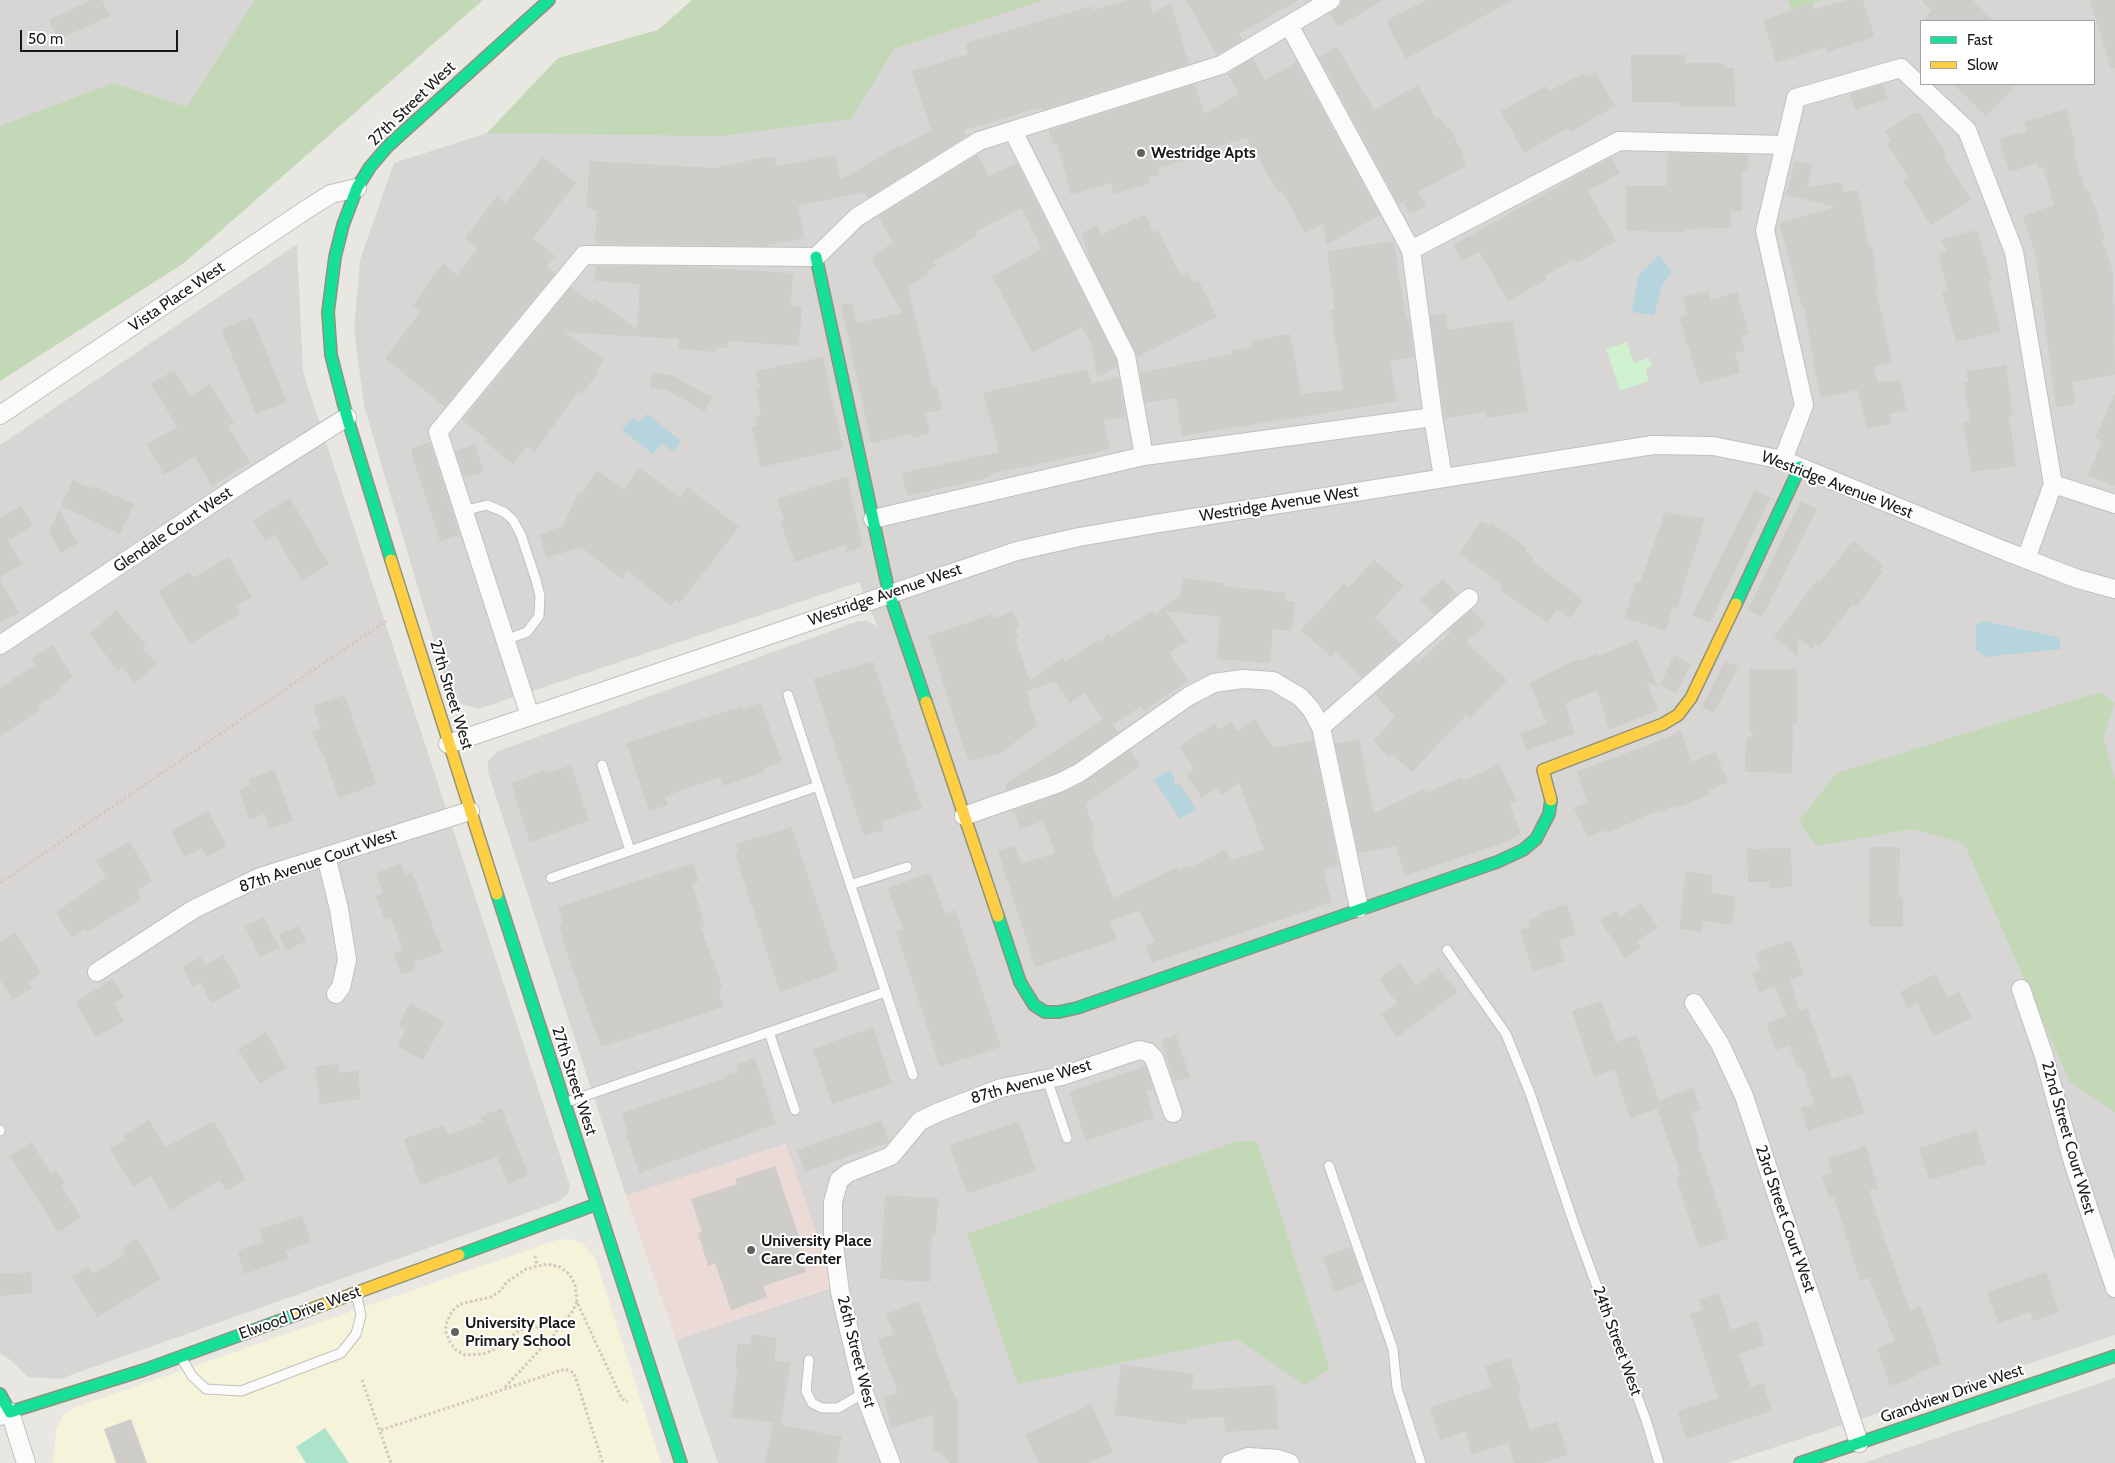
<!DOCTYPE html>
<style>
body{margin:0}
#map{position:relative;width:2115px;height:1463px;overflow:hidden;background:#e9e7e2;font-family:Cabin,sans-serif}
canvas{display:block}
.legend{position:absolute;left:1920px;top:20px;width:175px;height:65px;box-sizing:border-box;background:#fff;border:1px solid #a3a3a3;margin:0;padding:6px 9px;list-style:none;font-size:15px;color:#1a1a1a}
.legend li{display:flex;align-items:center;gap:10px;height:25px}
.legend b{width:25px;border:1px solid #a3a3a3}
.scale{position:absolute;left:20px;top:30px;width:158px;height:22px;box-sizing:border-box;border:2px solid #1a1a1a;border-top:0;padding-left:6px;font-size:15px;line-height:18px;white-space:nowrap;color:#1a1a1a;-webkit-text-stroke:4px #fff;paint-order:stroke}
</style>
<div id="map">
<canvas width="2115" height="1463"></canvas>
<ul class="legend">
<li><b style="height:6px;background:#16e098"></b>Fast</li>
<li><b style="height:6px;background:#ffcf43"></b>Slow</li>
</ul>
<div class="scale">50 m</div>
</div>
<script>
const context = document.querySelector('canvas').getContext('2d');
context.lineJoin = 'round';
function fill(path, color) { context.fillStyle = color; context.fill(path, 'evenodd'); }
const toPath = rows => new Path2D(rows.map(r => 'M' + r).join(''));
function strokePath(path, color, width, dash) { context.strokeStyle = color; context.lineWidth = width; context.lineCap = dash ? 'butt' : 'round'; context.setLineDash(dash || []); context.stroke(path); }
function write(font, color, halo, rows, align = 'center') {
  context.font = font + ' Cabin,sans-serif'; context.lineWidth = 4; context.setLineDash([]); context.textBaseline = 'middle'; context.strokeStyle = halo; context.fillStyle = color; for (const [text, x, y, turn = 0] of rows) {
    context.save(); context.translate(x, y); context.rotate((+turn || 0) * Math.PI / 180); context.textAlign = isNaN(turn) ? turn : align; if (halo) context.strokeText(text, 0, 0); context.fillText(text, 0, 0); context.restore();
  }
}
const residential = toPath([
 [0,0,445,0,0,312],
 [899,0,1788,0,1792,10,1824,0,2115,0,2115,1335,1727,1463,718,1463,676,1340,834,1287,785,1144,626,1196,488,772,488,761,498,751,859,621,867,621,877,626,859,582,478,709,461,704,444,675,364,406,354,329,360,260,394,163],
 [1921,21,2094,21,2094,84,1921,84],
 [297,244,303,372,570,1186,568,1194,560,1201,60,1379,28,1377,9,1359,0,1353,0,445],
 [2115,1378,2115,1463,1863,1463]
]);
const commercial = toPath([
 [786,1144,834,1286,676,1340,626,1196]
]);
const education = toPath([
 [570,1239,583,1244,595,1258,661,1463,53,1463,56,1432,63,1414,76,1407,557,1240]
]);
const forest = toPath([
 [255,0,483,0,184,263,0,381,0,126,113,83,187,107],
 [692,0,1044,0,894,49,851,119,721,136,487,133,558,58,658,30],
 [1788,0,1824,0,1792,10],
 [2101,692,2115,703,2103,737,2115,779,2115,1112,2070,1082,1964,843,1912,829,1816,846,1799,821,1837,773],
 [1257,1141,1330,1369,1305,1385,1237,1339,1018,1384,967,1234,1235,1142]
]);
const park = toPath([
 [1627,342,1634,363,1649,358,1652,366,1646,368,1648,381,1620,391,1606,349]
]);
const pitch = toPath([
 [325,1428,349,1463,306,1463,296,1447]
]);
const water = toPath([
 [1659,255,1672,272,1662,285,1654,315,1632,312,1638,276],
 [647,414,681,441,673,452,662,443,653,454,622,430,633,417,640,422],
 [1983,621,2059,637,2061,649,1985,657,1976,650,1976,625],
 [1169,770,1175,778,1174,784,1180,785,1196,809,1180,819,1154,780]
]);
const building = toPath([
 [91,0,102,0,110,16,58,40,49,20],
 [1128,0,1150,0,1153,13,1171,3,1189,64,1043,110,1043,108,1032,110,964,130,967,136,868,198,864,192,798,206,804,238,762,246,597,244,597,240,595,240,597,211,587,207,589,161,716,168,759,158,775,157,776,166,836,155,841,180,900,145,901,147,931,130,912,71,968,54,965,43,1092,6,1093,10],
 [1186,0,1299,0,1239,34,1243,40,1217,55],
 [1342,0,1383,0,1338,27,1330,13,1340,6],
 [1426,0,1513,0,1406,59,1386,21],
 [1848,0,1863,0,1875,37,1827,52,1826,47,1776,63,1763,20,1812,3,1814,9],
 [1921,0,1973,0,1994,21,1922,21,1932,11],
 [2090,0,2115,0,2115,68,2111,68],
 [1337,46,1374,110,1418,85,1436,119,1440,117,1447,130,1450,128,1464,156,1461,157,1466,166,1418,192,1426,206,1410,214,1403,202,1398,204,1319,57],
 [1631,55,1685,55,1685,63,1724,63,1724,68,1734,68,1735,107,1679,107,1679,102,1632,102],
 [1253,58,1265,80,1297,62,1380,215,1326,245,1323,224,1305,233,1281,190,1278,192,1246,138,1206,150,1207,154,1158,168,1160,175,1148,178,1150,183,1114,194,1111,183,1071,195,1057,144,1053,145,1049,130,1195,84,1204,114,1239,94,1227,74],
 [1596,72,1615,106,1570,132,1568,128,1524,153,1501,111,1546,86,1549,91,1584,73,1586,77],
 [1883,84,1888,99,1855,110,1850,94],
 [1953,84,2017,84,1986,116],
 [2066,109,2076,145,2073,146,2075,157,2085,191,2089,190,2092,203,2094,203,2105,239,2102,240,2113,272,2115,375,2072,382,2075,404,2056,407,2036,257,2023,216,2054,205,2043,167,2038,168,2037,163,2009,172,1999,139,2027,131,2024,122],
 [1914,113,1920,113,1947,155,1944,157,1971,200,1931,225,1903,181,1908,177,1887,144,1891,141,1885,131],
 [1668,153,1749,155,1748,171,1742,171,1742,211,1731,211,1731,228,1685,229,1685,232,1626,231,1626,186,1666,186],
 [977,155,989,176,1017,163,1116,359,1117,367,1097,377,1092,347,1082,327,1032,353,992,276,1042,249,1022,208,975,232,977,236,933,262,936,266,927,271,929,274,908,287,933,389,937,388,942,410,925,413,930,433,912,438,911,434,871,443,851,351,854,350,851,350,841,305,852,303,857,323,902,313,871,258,893,242,878,216],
 [543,157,576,183,533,238,555,256,547,267,555,274,445,407,385,358,421,311,413,305,431,280,443,264,457,275,478,248,465,238,497,196,506,203],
 [1611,157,1620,173,1588,191,1616,241,1577,263,1574,259,1545,276,1547,279,1508,301,1479,252,1462,261,1453,245],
 [1795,161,1813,165,1807,188,1841,182,1843,192,1858,190,1869,247,1872,247,1878,286,1875,286,1892,362,1874,367,1878,383,1900,380,1907,410,1889,414,1891,424,1867,429,1858,390,1820,398,1804,306,1802,306,1779,223,1835,207,1784,194,1787,191],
 [1145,214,1154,233,1158,230,1181,276,1188,272,1193,283,1198,280,1217,317,1137,357,1089,259,1082,233,1097,225,1101,235],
 [1977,230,1992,281,1988,282,2001,331,1956,342,1942,292,1948,291,1938,254,1947,251,1941,240],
 [1394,241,1406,319,1409,318,1414,357,1390,361,1397,401,1182,436,1176,398,1145,403,1140,373,1232,354,1231,351,1253,347,1251,341,1290,334,1301,394,1343,390,1331,310,1335,310,1327,251],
 [596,266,678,266,793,273,791,305,802,307,799,346,729,341,728,348,716,347,716,352,678,349,679,339,563,332,604,359,597,369,599,371,582,394,578,391,535,452,527,446,513,464,484,441,488,440,462,420,571,287,593,304,593,298,637,329,640,284,595,281],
 [1708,290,1711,300,1737,292,1749,334,1741,336,1745,350,1735,353,1740,373,1700,384,1679,317,1688,314,1683,297],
 [1446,313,1448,330,1513,320,1528,412,1486,418,1485,411,1444,419,1430,315],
 [252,317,287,402,256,414,221,329],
 [823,357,843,449,761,467,752,427,757,426,755,416,761,415,756,389,760,388,756,371],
 [2006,365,2013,416,2009,416,2016,466,1972,472,1963,422,1970,421,1964,382,1968,382,1966,371],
 [1087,369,1092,383,1119,377,1126,417,1104,420,1110,449,990,474,991,477,907,496,902,473,999,452,983,393],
 [174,370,190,396,210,384,234,423,228,426,250,463,212,486,195,457,164,475,147,444,177,427,151,384],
 [653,372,671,375,712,397,705,411,666,390,650,388],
 [2115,393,2115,486,2088,476,2102,441,2095,438],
 [430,442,460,535,440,541,412,455,412,448],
 [475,444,484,472,464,478,455,451],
 [639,468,680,497,688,487,739,527,680,603,676,600,671,606,628,571,622,579,581,547,547,558,539,535,563,526,578,493,580,495,597,470,624,489],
 [847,476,863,547,846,552,845,545,795,562,780,521,784,520,777,499],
 [73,480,92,489,94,486,134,504,120,534,61,506],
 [1755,490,1770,498,1710,623,1692,615],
 [290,498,329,564,302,581,275,535,266,541,253,521],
 [1801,501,1817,509,1762,617,1748,610],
 [21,506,33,525,8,541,22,564,0,577,0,518],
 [59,510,78,543,61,553,49,532],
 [1665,512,1705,519,1677,608,1673,607,1665,631,1624,618,1636,582,1640,583],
 [1482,521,1490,526,1492,523,1527,548,1525,551,1534,558,1532,561,1583,600,1570,618,1557,609,1548,623,1499,589,1502,585,1459,553],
 [1853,541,1883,565,1880,569,1883,572,1856,607,1853,604,1819,647,1815,644,1812,649,1798,638,1798,656,1774,637,1817,580,1820,582],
 [228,557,252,597,236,606,240,614,190,644,158,591,190,572,193,578],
 [1374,560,1404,586,1375,617,1400,644,1361,678,1336,651,1331,657,1301,630,1344,584,1348,588],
 [1183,578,1223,583,1223,586,1286,593,1285,601,1295,602,1292,631,1273,629,1270,663,1217,659,1220,617,1166,611,1187,641,1169,653,1188,681,1144,711,1141,706,1113,725,1118,733,1074,764,1055,773,1007,790,1005,784,1103,719,1084,693,1070,703,1054,681,1026,692,1037,726,999,754,968,761,928,636,992,614,993,619,1013,611,1019,627,1015,628,1019,638,1015,639,1030,681,1062,657,1066,662,1098,640,1099,642,1109,634,1111,637,1152,611,1155,614,1181,595],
 [1443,579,1457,594,1434,615,1420,600],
 [0,580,19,613,0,623],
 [116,610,146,645,142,648,157,664,135,683,122,667,118,671,90,634],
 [1472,610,1486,625,1466,642,1507,680,1470,719,1466,715,1412,772,1392,754,1389,757,1373,741,1395,717,1375,694,1415,659,1418,663,1451,632,1448,630],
 [1637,639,1658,687,1647,681,1658,711,1609,729,1597,690,1565,704,1575,734,1526,750,1520,733,1547,724,1529,683,1578,659,1580,661,1598,653,1599,656],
 [52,645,73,677,59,686,62,690,37,706,40,710,0,736,0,688,35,665,31,659],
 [1674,655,1691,664,1676,693,1660,685],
 [873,661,922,808,881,822,883,830,864,836,813,679],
 [1725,661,1738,667,1714,713,1702,707],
 [1750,669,1797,669,1797,723,1793,723,1792,773,1745,772,1746,738,1755,734,1749,731],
 [344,695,377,784,339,798,322,751,320,751,312,732,321,728,313,706],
 [761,703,782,762,764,768,765,772,723,786,720,777,677,792,665,797,668,805,649,811,626,743,742,706,743,709],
 [1255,719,1274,748,1313,740,1339,866,1323,870,1332,902,1152,963,1146,946,1155,942,1139,911,1110,921,1117,940,1035,967,998,851,1015,846,1021,864,1055,853,1043,821,1020,829,1014,810,1062,793,1084,782,1130,750,1140,766,1085,804,1094,827,1092,828,1094,834,1091,835,1094,843,1092,844,1113,898,1178,867,1179,871,1188,866,1189,868,1226,849,1232,860,1264,849,1239,783,1221,795,1216,788,1202,798,1186,775,1194,769,1179,747,1215,723,1219,730,1231,722,1237,731],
 [1681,730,1691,760,1689,763,1715,752,1728,782,1709,790,1710,794,1678,808,1676,805,1658,813,1657,811,1607,833,1605,830,1588,837,1574,808,1587,802,1577,772,1668,737],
 [1359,739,1374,813,1424,789,1426,793,1461,777,1463,781,1499,764,1517,801,1510,804,1520,833,1507,842,1405,876,1396,846,1358,853,1335,744],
 [571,765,589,821,530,842,511,783,546,770,547,773],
 [274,769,293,821,270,829,264,814,249,820,239,790,251,785,248,779],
 [208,811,227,846,206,857,202,848,184,857,171,831],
 [792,827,839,971,780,992,735,854,739,853,736,844],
 [130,841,152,881,137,890,142,899,87,932,84,929,72,937,56,912,106,878,96,860],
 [1870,847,1900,847,1899,898,1903,897,1903,927,1869,926],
 [1791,848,1792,887,1769,888,1769,882,1748,882,1747,849],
 [693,863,699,881,692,884,705,926,701,927,723,989,718,990,724,1007,601,1047,572,968,559,926,563,925,558,907],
 [401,864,405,875,412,873,443,952,415,962,415,970,401,975,393,954,403,950,391,917,385,920,376,896,383,893,376,873],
 [1686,871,1713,875,1711,893,1736,896,1732,925,1703,921,1701,932,1679,929],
 [930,873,945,914,955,910,1001,1047,940,1067,896,931,903,929,887,888],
 [1641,903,1658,927,1637,941,1641,947,1625,958,1600,920,1616,910,1620,917],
 [1567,904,1576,935,1559,940,1565,961,1533,971,1520,930,1530,927,1527,920,1540,916,1539,913],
 [264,917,279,947,260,957,245,926],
 [299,926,306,941,286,951,279,934],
 [15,932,41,973,28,982,32,988,13,1000,0,980,0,942],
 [1791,940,1804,975,1790,980,1800,1011,1807,1008,1832,1079,1851,1073,1864,1113,1808,1131,1801,1108,1814,1104,1802,1067,1798,1068,1789,1045,1776,1050,1766,1023,1786,1016,1775,986,1759,992,1752,973,1762,970,1755,953],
 [223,955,241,987,212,1003,200,983,193,987,182,967,201,957,205,965],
 [1400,963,1416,985,1439,968,1457,992,1397,1037,1381,1015,1397,1003,1379,979],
 [1936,974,1948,998,1959,992,1972,1018,1934,1036,1917,1003,1907,1008,1900,992],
 [113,979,124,997,114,1003,124,1021,96,1037,75,1002],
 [1602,1001,1616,1042,1637,1035,1659,1100,1693,1088,1701,1110,1691,1113,1700,1140,1697,1141,1729,1238,1699,1248,1676,1178,1681,1176,1657,1109,1630,1118,1615,1070,1594,1077,1572,1011],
 [410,1003,444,1022,423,1060,397,1046,406,1030,398,1025],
 [873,1027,892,1084,832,1104,813,1049],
 [266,1032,286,1068,260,1084,238,1049],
 [1176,1035,1190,1077,1174,1082,1161,1040],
 [755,1058,776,1124,640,1173,625,1133,628,1132,622,1113,725,1078,725,1076,738,1072,735,1065],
 [337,1064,339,1073,358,1070,361,1099,320,1104,315,1067],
 [1146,1066,1153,1089,1146,1091,1154,1118,1086,1141,1069,1092],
 [501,1108,529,1175,509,1184,497,1157,420,1185,404,1139,444,1125,448,1135,483,1122,481,1117],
 [149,1120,165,1147,214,1121,246,1180,226,1191,220,1180,171,1210,151,1176,133,1187,110,1149,126,1139,123,1136],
 [882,1120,889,1142,805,1172,797,1150],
 [1019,1121,1036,1171,973,1192,966,1192,950,1145],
 [1976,1130,1986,1163,1929,1180,1919,1148],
 [31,1142,51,1173,56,1170,65,1183,61,1186,81,1218,58,1232,10,1156],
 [1866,1146,1878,1188,1869,1191,1885,1241,1910,1310,1921,1306,1942,1364,1916,1373,1917,1376,1890,1386,1877,1348,1895,1341,1869,1278,1860,1281,1834,1197,1829,1198,1822,1176,1832,1173,1828,1158],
 [775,1166,799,1236,795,1238,806,1272,763,1286,767,1297,731,1310,715,1263,708,1266,698,1233,702,1232,691,1199,737,1184,735,1179],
 [885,1195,938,1198,936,1235,932,1235,930,1282,880,1279],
 [302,1215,311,1242,285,1251,288,1259,244,1274,237,1251,264,1242,260,1229],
 [137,1238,161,1279,97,1317,72,1276,88,1267,92,1274,125,1254,122,1248],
 [1351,1247,1363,1282,1334,1292,1323,1256],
 [31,1272,33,1293,0,1296,0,1274],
 [2046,1272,2059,1312,2033,1321,2030,1312,1998,1323,1987,1292],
 [1719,1293,1731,1330,1757,1321,1765,1345,1739,1354,1751,1387,1763,1383,1772,1411,1686,1439,1677,1411,1718,1398,1690,1314,1702,1310,1698,1300],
 [918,1301,955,1398,958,1398,958,1463,950,1463,940,1452,933,1452,933,1415,892,1428,883,1398,898,1393,878,1340,894,1334,886,1314],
 [751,1334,777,1338,774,1361,790,1363,781,1425,842,1437,836,1463,765,1463,773,1423,731,1417,738,1370,735,1369,738,1343,750,1345],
 [1510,1358,1522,1393,1518,1394,1530,1430,1557,1421,1568,1455,1542,1463,1514,1463,1508,1443,1472,1455,1465,1432,1440,1440,1430,1407,1492,1387,1485,1366],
 [1121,1364,1194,1374,1191,1390,1276,1385,1278,1429,1225,1432,1224,1417,1187,1419,1186,1425,1114,1415],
 [1091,1404,1113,1452,1088,1463,1039,1463,1025,1435],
 [131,1419,147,1463,116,1463,104,1429]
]);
const path = toPath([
 [0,883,386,621],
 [535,1256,537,1265],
 [577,1302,571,1314,560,1323,520,1330,493,1350,483,1354,465,1355,456,1350,450,1342,446,1332,446,1324,452,1311,460,1304,491,1297,500,1291,507,1282,526,1269,547,1264,560,1267,569,1274,575,1284,577,1302,622,1399,628,1402],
 [362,1380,391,1463],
 [505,1387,554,1335,560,1324],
 [381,1430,565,1369,574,1373,603,1463]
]);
const lane = toPath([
 [463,511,487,505,504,512,513,520,521,535,536,580,540,596,539,616,527,632,505,640],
 [788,695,913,1075],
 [602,765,630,850],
 [551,878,818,786],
 [850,885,907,867],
 [1447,950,1506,1034,1530,1093,1575,1227,1646,1420,1659,1463],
 [769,1032,795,1110],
 [1047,1079,1067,1138],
 [567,1102,885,992],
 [0,1131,0,1130],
 [1329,1166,1393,1349,1397,1388,1421,1463],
 [182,1359,192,1376,206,1389,241,1391,341,1353,356,1334,361,1315,356,1293],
 [809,1360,806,1391,812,1403,822,1408,838,1408,864,1393]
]);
const street = toPath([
 [1013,131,1126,356,1144,456],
 [1411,250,1619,141,1785,145],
 [0,415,307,209,331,194,357,188],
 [1433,417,1443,477],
 [1783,460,1804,405,1765,230,1796,98,1901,68,1967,130,2014,252,2053,484,2026,559],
 [2053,484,2115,504],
 [873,519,1144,456,1433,417,1411,250,1289,25],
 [0,645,241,484,347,417],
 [530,716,438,432,584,255,816,257,857,217,979,141,1221,65,1331,0],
 [1321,727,1469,598],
 [448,744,1017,551,1079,537,1154,524,1653,445,1713,446,1783,460,2005,551,2078,579,2115,589],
 [964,816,1059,783,1079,773,1189,696,1214,683,1243,679,1273,681,1300,697,1311,709,1321,727,1359,908],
 [326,856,339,909,347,960,341,987,336,994],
 [97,972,194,909,260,877,470,811],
 [2021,989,2044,1056,2073,1162,2115,1288],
 [1694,1003,1720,1044,1744,1096,1859,1443],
 [0,1416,10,1412,26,1463],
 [891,1463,864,1393,840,1292,833,1237,833,1202,839,1180,848,1173,891,1156,920,1121,939,1112,1001,1088,1062,1076,1139,1050,1148,1052,1154,1058,1173,1113],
 [1230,1463,1248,1457,1278,1459,1290,1463]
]);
const fast = toPath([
 [816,257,889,593,926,702],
 [391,560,347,417,331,355,328,312,335,257,343,225,357,188,370,167,388,146,549,0],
 [1736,604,1800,467],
 [497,894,681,1463],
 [998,916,1020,982,1034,1005,1045,1012,1059,1012,1077,1008,1497,862,1523,850,1536,839,1549,814,1551,800],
 [459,1255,597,1204],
 [0,1394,10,1412,144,1370,298,1314],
 [1800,1463,2115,1356]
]);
const slow = toPath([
 [391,560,497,894],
 [926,702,998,916],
 [1551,800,1543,770,1663,724,1678,715,1691,698,1736,604],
 [298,1314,459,1255]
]);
const markers = [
 [1141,153,5,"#626260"],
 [751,1250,5,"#626260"],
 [455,1332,5,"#626260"]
];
const streetNames = [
 ["27th Street West",412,104,-44],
 ["Vista Place West",177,297,-34],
 ["Westridge Avenue West",1837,485,21],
 ["Westridge Avenue West",1279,504,-9],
 ["Glendale Court West",173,530,-34],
 ["Westridge Avenue West",885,595,-19],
 ["27th Street West",451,695,73],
 ["87th Avenue Court West",318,861,-19],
 ["27th Street West",574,1081,72],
 ["87th Avenue West",1031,1082,-16],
 ["22nd Street Court West",2068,1138,74],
 ["23rd Street Court West",1785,1219,71],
 ["Elwood Drive West",300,1313,-20],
 ["24th Street West",1617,1341,70],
 ["26th Street West",856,1352,76],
 ["Grandview Drive West",1952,1394,-19]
];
const poiNames = [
 ["Westridge Apts",1151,153],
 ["University Place",761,1241],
 ["Care Center",761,1259],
 ["University Place",465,1323],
 ["Primary School",465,1341]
];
fill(residential, '#d8d6d4');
fill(commercial, '#ecdad7');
fill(education, '#f5f4db');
fill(forest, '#c2d8b7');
fill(park, '#cff1cf');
fill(pitch, '#ade2cb');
fill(water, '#b5d4dd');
fill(building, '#cfcdc9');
strokePath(lane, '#c1c0be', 11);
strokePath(street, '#c1c0be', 20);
strokePath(fast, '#90927b', 14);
strokePath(slow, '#90927b', 14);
strokePath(path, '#d6c6c3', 3, [2.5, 2.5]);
strokePath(lane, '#fcfbfb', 9);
strokePath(street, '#fcfbfb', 18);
strokePath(fast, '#16e098', 11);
strokePath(slow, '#ffcf43', 11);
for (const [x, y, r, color] of markers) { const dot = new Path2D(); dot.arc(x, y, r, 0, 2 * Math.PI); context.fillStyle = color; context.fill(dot); strokePath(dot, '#fff', 2); }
write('16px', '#1a1a1a', '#fff', streetNames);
write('bold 16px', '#1a1a1a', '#fff', poiNames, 'left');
</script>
